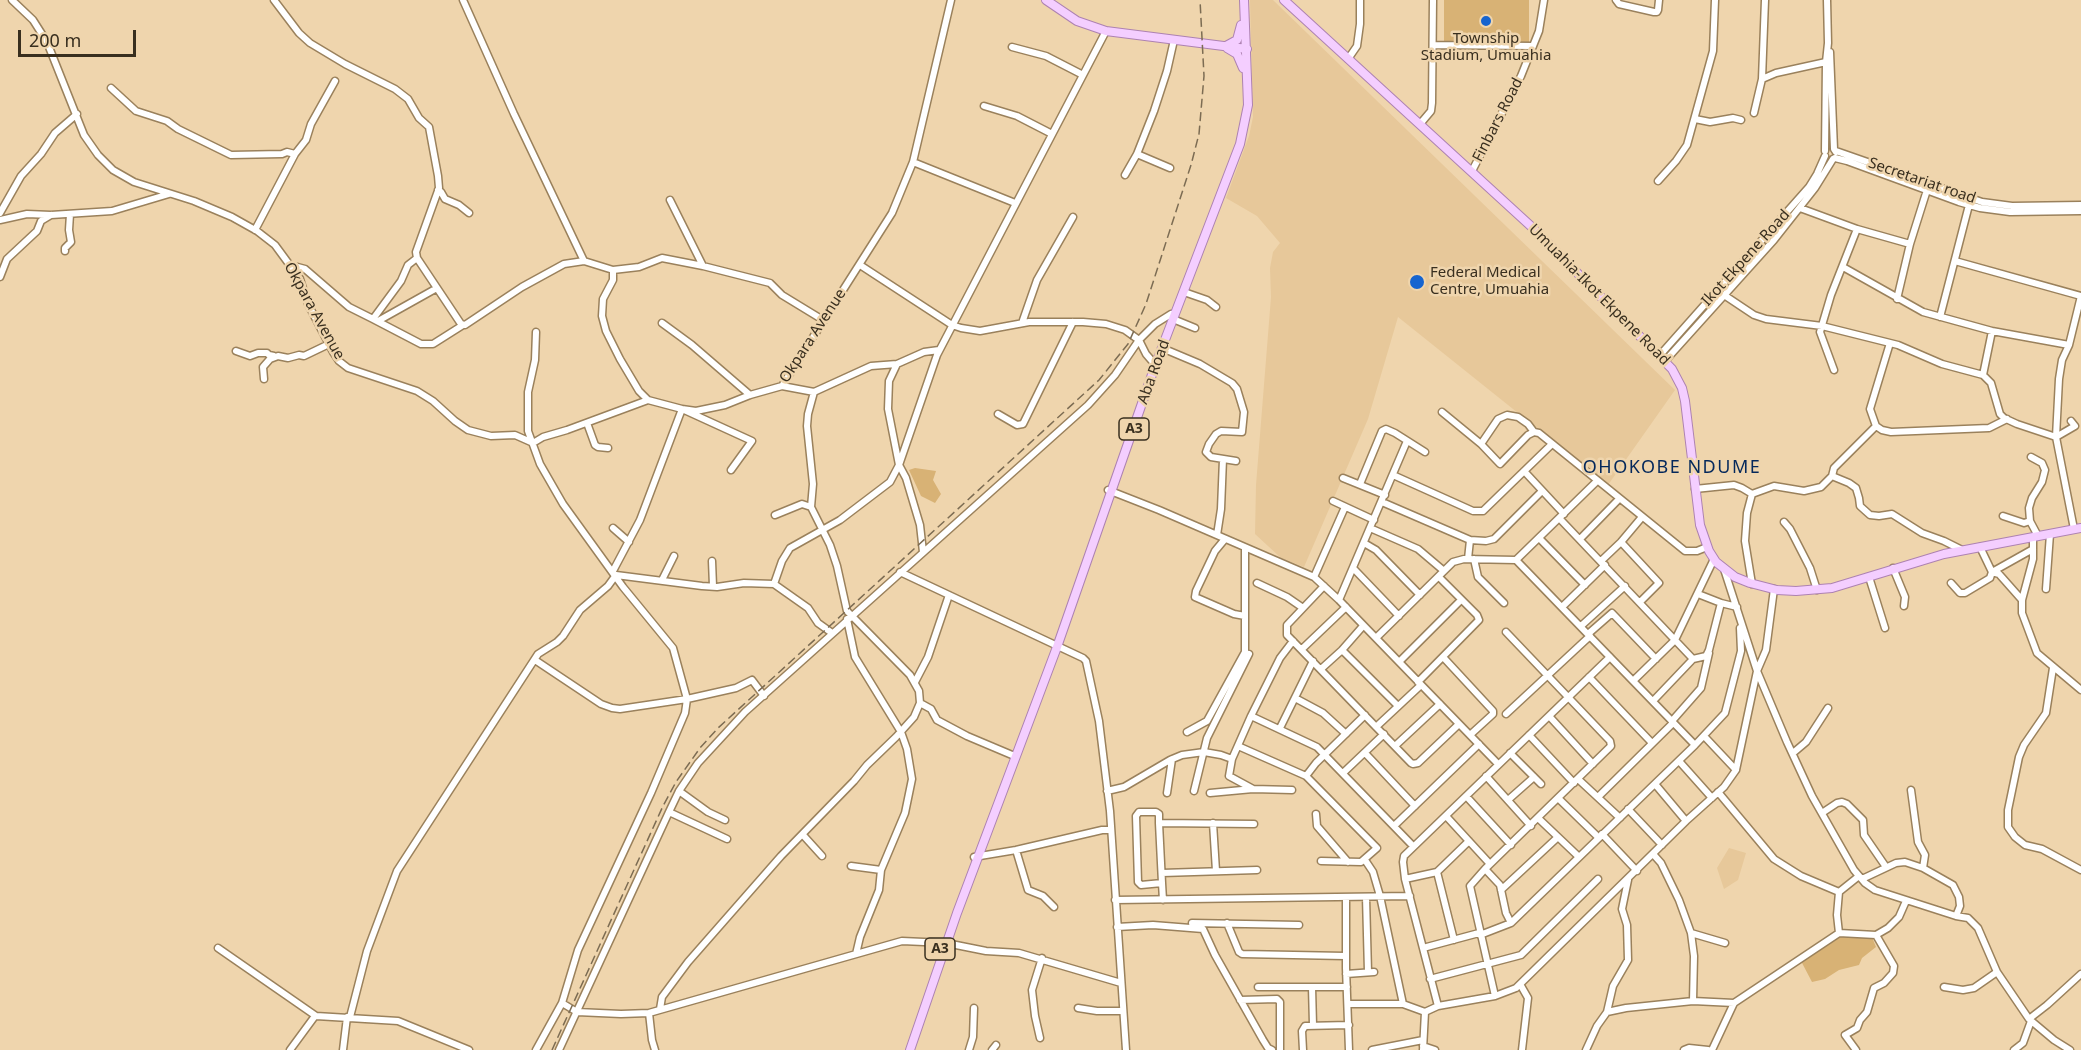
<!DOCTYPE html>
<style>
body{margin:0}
#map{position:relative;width:2081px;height:1050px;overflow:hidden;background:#efd5ad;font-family:"Noto Sans",sans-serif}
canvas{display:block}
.scale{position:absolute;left:18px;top:30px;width:118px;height:27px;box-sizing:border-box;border:3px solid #392f1f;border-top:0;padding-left:8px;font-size:18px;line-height:21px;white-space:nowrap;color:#392f1f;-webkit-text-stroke:4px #efd5ad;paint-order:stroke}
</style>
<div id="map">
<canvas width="2081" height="1050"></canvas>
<div class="scale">200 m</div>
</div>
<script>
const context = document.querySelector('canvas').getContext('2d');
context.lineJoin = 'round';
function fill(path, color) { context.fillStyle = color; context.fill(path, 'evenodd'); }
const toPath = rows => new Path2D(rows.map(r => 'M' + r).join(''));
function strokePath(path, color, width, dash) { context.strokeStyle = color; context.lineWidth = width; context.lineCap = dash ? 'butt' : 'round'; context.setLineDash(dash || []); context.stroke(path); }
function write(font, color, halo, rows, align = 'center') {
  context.font = font + ' "Noto Sans",sans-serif'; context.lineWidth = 5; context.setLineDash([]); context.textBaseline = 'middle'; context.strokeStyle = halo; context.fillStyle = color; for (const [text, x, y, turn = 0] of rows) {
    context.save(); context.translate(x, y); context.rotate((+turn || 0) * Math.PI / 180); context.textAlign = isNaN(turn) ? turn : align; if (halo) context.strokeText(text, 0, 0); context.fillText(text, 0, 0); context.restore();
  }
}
const built = toPath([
 [1250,0,1273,0,1675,390,1608,485,1398,317,1368,419,1304,567,1281,558,1255,534,1256,485,1271,297,1270,268,1273,252,1280,243,1257,216,1226,198,1249,136,1253,117],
 [1729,848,1746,853,1738,880,1724,889,1717,868]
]);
const green = toPath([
 [1444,0,1529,0,1529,42,1444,42],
 [915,468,936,471,933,480,941,494,935,503,921,496,909,470],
 [1842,936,1872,937,1876,947,1862,958,1859,965,1839,970,1825,979,1812,982,1801,961]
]);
const minor = toPath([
 [12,0,33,20,47,42,84,135,98,155,113,170,134,182,194,201,232,217,257,231,275,245,300,279,308,304,333,352,339,361,348,368,417,391,433,401,455,421,468,430,491,436,515,435,533,443,543,437,567,430,648,400,682,409,696,411,725,405,750,395,782,386,892,213,913,162,951,0],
 [274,0,299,33,310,43,345,64,395,89,408,99,419,118,429,127,438,176,439,188,416,252,417,258,461,324,465,325,522,287,564,264,584,261],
 [463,0,514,114,584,261,613,270,639,267,662,258,703,266],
 [1616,0,1619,4,1654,12,1657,12,1658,10,1659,0],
 [1433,45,1533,46],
 [1012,47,1046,56,1083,75],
 [1830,52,1834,149,1836,152],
 [1348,59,1357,46,1360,24,1360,0],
 [1762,79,1765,0],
 [111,88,136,111,167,121,178,129,231,155,282,154,287,152,295,154],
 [984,106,1017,116,1052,134],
 [1754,113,1762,79,1776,73,1826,62],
 [1695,119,1710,122,1733,118,1741,120],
 [1420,124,1431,111,1432,103,1433,0],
 [1825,151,1826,62,1828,43,1827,0],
 [1836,151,1982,202,2012,206,2081,205],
 [1137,154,1170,168],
 [1835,158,1847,161,1959,202,1980,208,2010,212,2081,211],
 [913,162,1015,203],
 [1472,171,1521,76,1539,31,1544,0],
 [1125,175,1137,154,1154,111,1167,71,1174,40],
 [1658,181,1676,161,1687,145,1713,51,1715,0],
 [438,190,441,192,445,199,459,205,469,213],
 [670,200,703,266,770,283,782,295,823,320],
 [1800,208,1857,229],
 [0,213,21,176,41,154,55,133,77,114],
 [0,220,27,214,51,215,112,211,169,194],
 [255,230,295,154,306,140,311,124,335,81],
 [65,251,65,248,71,242,69,230,70,214],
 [290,265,305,269,349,307,373,319,401,281,408,265,417,258],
 [860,265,952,325,961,328,980,331,1029,322,1083,322,1106,324,1125,330,1139,340,1146,354,1152,361],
 [1843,267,1923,312,1992,331,2069,345,2081,296,1955,261],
 [613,270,613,280,603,299,602,316,606,331,620,359,639,391,648,400],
 [0,277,7,259,37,231,41,221,51,215],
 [1184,292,1207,300,1216,307],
 [1724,295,1754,315,1766,319,1822,326,1898,345,1942,364,1983,375,1992,331],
 [1897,299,1910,244,1927,190],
 [1940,317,1969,205],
 [373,319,421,344,433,344,463,325],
 [1173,319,1195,328],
 [378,321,437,288],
 [662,323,692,345,750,395],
 [1022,323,1037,280,1073,217],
 [536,332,535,360,528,392,528,431,540,464,563,504,589,540,623,587,673,648,687,699,685,713,651,793,578,950,562,1003,577,1012,621,1014,649,1013,902,941,946,943,986,951,1019,953,1121,983],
 [1890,343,1870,409,1876,426,1882,430,1891,432,1989,428,2007,419],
 [2069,345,2062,360,2059,379,2056,437,2075,426,2071,421],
 [1162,348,1200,364,1232,383,1237,389,1244,412,1242,432,1221,431,1216,434,1209,444,1206,452,1211,457,1236,461],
 [236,351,250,356,258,353,267,353,269,355,274,356],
 [1660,355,1809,187,1817,174,1825,156],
 [1665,361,1774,240,1815,188,1833,159],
 [897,364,889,381,888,409,899,465,906,478,920,525,923,552],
 [1834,370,1820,332,1831,295,1857,229,1910,244],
 [1983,375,1991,383,2000,414,2004,418,2017,424,2056,437,2074,529],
 [264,379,263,367,270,359,278,356,288,358,299,355,304,356,329,344],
 [782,386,814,392,871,366,897,364,924,352,939,350],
 [814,392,808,414,807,426,813,484,811,507,830,545,837,566,847,611,910,675,919,691,920,703,931,709,937,720,967,736,1012,755],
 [1442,412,1481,444,1500,464,1528,435,1534,432],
 [998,414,1017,425,1023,424,1073,322],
 [587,423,595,445,598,447,608,448],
 [1876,426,1834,468,1832,476,1849,483,1856,488,1859,498,1860,506,1870,515,1879,516,1892,514,1922,533,1944,541,1962,550],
 [1481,444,1498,419,1507,415,1518,417,1528,424,1534,432,1539,433,1685,551,1697,551,1707,547],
 [2031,457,2042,463,2045,470,2042,482,2032,498,2029,508,2030,521,2038,536],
 [1524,471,1564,514],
 [1393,475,1473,511,1483,511,1552,444],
 [1343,478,1385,495],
 [1360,484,1382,431,1386,429,1395,433,1425,452],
 [1695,489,1734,485,1742,488,1752,494,1774,486,1804,491,1821,487,1832,476],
 [1108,490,1159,510,1314,577,1339,600,1498,764],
 [1333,501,1374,520],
 [1382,502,1470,540,1486,541,1494,539,1542,491],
 [775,515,802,504,811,507],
 [2003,516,2024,523,2030,521],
 [1560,519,1693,659],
 [1784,522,1790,529,1810,568,1817,590],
 [613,528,629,542],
 [1370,528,1418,549,1444,571],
 [1217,535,1221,509,1223,459],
 [2033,537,2033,559,2022,600,2022,613,2037,653,2081,690],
 [1539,538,1585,585],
 [1225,539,1215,551,1196,591,1195,597,1234,614,1245,616],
 [1580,539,1619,499],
 [1621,542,1659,583,1640,602],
 [1364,543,1376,550,1420,595],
 [1980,547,1992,572,1999,574,2022,600],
 [1468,559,1470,540],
 [1474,559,1478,577,1504,603],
 [1516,560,1695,745],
 [712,561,713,586],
 [1601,561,1621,542,1642,517],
 [1353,568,1399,616],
 [1893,568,1905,597,1904,606],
 [1724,569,1757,671,1787,742,1812,796,1854,870,1865,883,1875,890,1956,916,1968,918,1978,928,1997,972,2029,1019,2054,1040,2070,1050],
 [613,571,640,520,682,409,752,441,731,470],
 [900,572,1083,658,1086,661,1099,721,1110,811,1126,1050],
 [1314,577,1345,507],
 [1869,577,1885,628],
 [662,580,674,556],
 [1257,583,1287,597,1303,608],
 [1951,583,1960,593,1965,593,1990,578,1992,572,2033,549],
 [774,584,808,608,818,623,832,633],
 [1752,584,1745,541,1747,513,1752,494],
 [1324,586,1287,625,1287,635,1411,763,1413,764,1418,763,1459,724],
 [2046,589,2050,534],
 [1698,594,1721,603,1737,607],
 [1339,600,1407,441],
 [1562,607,1605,565],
 [847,619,855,657,901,732,907,749,912,779,905,813,881,870,879,890,860,937,856,954],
 [1581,626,1625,586],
 [1588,634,1612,613,1656,659],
 [1376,638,1453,562,1464,559,1516,560,1597,481],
 [1302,649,1346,607],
 [1342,650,1398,706],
 [1443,657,1493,711,1493,714,1470,735],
 [535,660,601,704,612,708,620,709,687,699,736,688,752,680,764,696],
 [1399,662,1461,600],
 [2053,668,2046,713,2024,745,2019,757,2008,810,2008,827,2015,837,2025,845,2042,849,2081,870],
 [1321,669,1342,650,1363,626],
 [1589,677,1652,743],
 [1633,681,1675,640,1714,559],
 [915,682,928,657,949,595],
 [1418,682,1479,620,1477,615,1439,577],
 [1295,698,1323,713,1346,734],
 [1653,701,1693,659,1706,656,1709,650,1721,603],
 [1506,714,1590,636],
 [1251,716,1317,747,1413,846],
 [1549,716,1593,764],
 [1672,721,1701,688,1709,653],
 [1376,727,1421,685],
 [1280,728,1313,661],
 [1187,732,1207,721,1245,652,1245,548],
 [1529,735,1574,783],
 [1704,736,1736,770],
 [1238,746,1306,776,1377,848,1361,862,1321,861],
 [1395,746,1440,704],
 [1365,753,1415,806],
 [1510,753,1541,784],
 [1793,753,1806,742,1828,708],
 [1679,761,1712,798],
 [1343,773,1384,734],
 [1306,776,1316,763,1365,715],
 [1486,776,1531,826],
 [1578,779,1620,818],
 [1655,784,1686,821],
 [1292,790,1253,789,1229,776,1232,759,1251,716,1280,658,1293,641],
 [1911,790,1918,842,1925,855,1923,868],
 [679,791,708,812,725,820],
 [1107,791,1124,787,1170,760,1182,755,1204,752,1221,755,1232,759],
 [1194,791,1207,738,1249,654],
 [1718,792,1774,859,1801,876,1839,892],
 [1167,793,1172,759],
 [1210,793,1253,789],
 [1466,796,1511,845],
 [1598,797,1673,723],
 [1558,798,1599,838],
 [1508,800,1534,777],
 [1628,809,1662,845],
 [669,812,727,839],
 [1822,813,1837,803,1842,802,1847,804,1863,820,1864,835,1886,867],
 [1316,814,1317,826,1348,862],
 [1446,816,1490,864],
 [1538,818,1579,857],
 [1159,823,1254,824],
 [1213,823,1216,871],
 [1395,825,1479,744],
 [1602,834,1637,871],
 [803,835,822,856],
 [1016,850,1028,890,1043,896,1054,907],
 [1653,854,1661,863,1679,900,1691,933,1694,956,1693,1001],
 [974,857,1016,850,1102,830,1111,830],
 [1365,860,1373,872,1380,896,1403,1004],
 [851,866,881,870],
 [1485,869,1500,885,1506,913,1511,923],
 [1437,872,1454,940],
 [1162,873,1257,870],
 [1405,879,1437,872,1469,841],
 [1862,879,1896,863,1905,862,1923,868,1953,885,1959,897,1960,906,1956,916],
 [1162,883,1141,885,1138,882,1136,816,1139,812,1156,812,1159,814,1159,823,1162,883,1163,900],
 [1501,890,1558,837],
 [1346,897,1346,968,1349,1050],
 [1366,897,1368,972],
 [1115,900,1410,896],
 [1192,923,1299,925],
 [1227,923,1239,952,1242,954,1345,956],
 [1117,927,1153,925,1203,929,1215,955,1263,1040,1268,1048,1272,1050],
 [1691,933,1725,943],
 [1839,933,1837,915,1839,892,1859,876],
 [218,948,316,1016,398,1021,469,1050],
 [1423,948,1479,933,1480,935,1511,923,1695,745,1725,713,1741,651,1740,628],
 [1346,974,1374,972],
 [1430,979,1521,955,1598,879],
 [1520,984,1528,998,1522,1050],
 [1258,987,1347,987],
 [1312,987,1313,1025],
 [1944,987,1963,990,1974,988,1997,972],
 [1495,996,1470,886,1485,869,1611,746,1610,741,1506,632],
 [1240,1000,1277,999,1280,1002,1280,1050],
 [1348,1004,1403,1004,1425,1012],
 [1438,1006,1405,879,1403,862,1404,856,1610,657],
 [1078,1008,1097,1011,1122,1011],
 [660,1009,662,997,688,962,781,856,854,781,867,765,896,737,914,717,920,703],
 [1607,1012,1626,1008,1693,1001,1734,1003],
 [649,1013,652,1040,655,1050],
 [350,1017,367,951,397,871,538,654,557,642,563,636,580,610,608,586,616,575,702,586,717,587,744,583,774,584,782,561,790,548,840,520,890,482,899,465,937,355,1106,31],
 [2029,1019,2047,1005,2081,974],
 [1040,1038,1035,1016,1032,990,1042,958],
 [1423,1046,1435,1050],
 [290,1050,315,1016],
 [343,1050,347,1017],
 [536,1050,562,1003],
 [559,1050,669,812,679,791,698,763,745,712,1088,405,1115,375,1139,340,1155,324,1171,314],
 [969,1050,973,1037,974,1008],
 [992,1050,996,1045],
 [1303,1050,1302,1031,1305,1026,1349,1025],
 [1372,1050,1423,1040],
 [1423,1050,1425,1012,1438,1006,1495,996,1516,988,1686,821,1724,787,1736,770,1757,671,1766,650,1774,589],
 [1586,1050,1597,1026,1607,1012,1613,986,1628,960,1627,925,1622,909,1628,880],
 [1684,1050,1689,1048,1708,1050],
 [1712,1050,1734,1003,1839,933,1876,935,1888,928,1899,917,1906,901],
 [1856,1050,1845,1035,1857,1028,1860,1020,1867,1012,1874,988,1884,983,1893,973,1894,966,1876,935],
 [2014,1050,2023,1043,2031,1021]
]);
const major = toPath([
 [1046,0,1077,21,1106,31,1247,49],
 [1284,0,1534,229,1672,369,1682,388,1685,401,1700,525,1709,551,1716,562,1735,577,1750,583,1777,590,1796,591,1832,588,1944,554,2081,528],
 [1226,46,1237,40,1241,25],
 [1227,48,1237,54,1243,68],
 [910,1050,957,913,1057,647,1155,366,1240,144,1248,105,1244,0]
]);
const rail = toPath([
 [552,1050,663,806,676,782,700,748,718,728,1099,380,1128,344,1146,304,1191,165,1199,134,1204,76,1200,0]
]);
const markers = [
 [1486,21,6,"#1664cf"],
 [1417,282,8,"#1664cf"]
];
const shields = [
 [1134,429,30],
 [940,949,30]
];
const shieldNames = [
 ["A3",1134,429],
 ["A3",940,949]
];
const poiNames = [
 ["Township",1486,39],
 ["Stadium, Umuahia",1486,56],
 ["Federal Medical",1430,273,"left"],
 ["Centre, Umuahia",1430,290,"left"]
];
const streetNames = [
 ["Finbars Road",1498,120,-63],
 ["Secretariat road",1922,181,19],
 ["Ikot Ekpene Road",1746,258,-48],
 ["Umuahia-Ikot Ekpene Road",1599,295,45],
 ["Okpara Avenue",314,311,61],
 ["Okpara Avenue",813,336,-57],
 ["Aba Road",1154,372,-70]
];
const quarterNames = [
 ["OHOKOBE NDUME",1672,468]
];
fill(built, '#e7c89a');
fill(green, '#d8b275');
strokePath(minor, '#9a815c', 9);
strokePath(major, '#ad82b1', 10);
strokePath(minor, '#fff', 6);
strokePath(major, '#f4ceff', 8);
strokePath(rail, '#7c6c53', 1.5, [9, 4.5]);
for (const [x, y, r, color] of markers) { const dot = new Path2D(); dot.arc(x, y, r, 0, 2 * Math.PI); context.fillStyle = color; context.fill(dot); strokePath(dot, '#efd5ad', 2); }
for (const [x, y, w] of shields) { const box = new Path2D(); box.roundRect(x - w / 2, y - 11, w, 22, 4.5); context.fillStyle = '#efd5ad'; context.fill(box); strokePath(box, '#392f1f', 1.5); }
write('bold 14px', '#392f1f', null, shieldNames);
write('15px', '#392f1f', '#efd5ad', poiNames);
write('15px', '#392f1f', '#efd5ad', streetNames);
context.letterSpacing = '1.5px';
write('18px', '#04285b', '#efd5ad', quarterNames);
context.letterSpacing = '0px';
</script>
